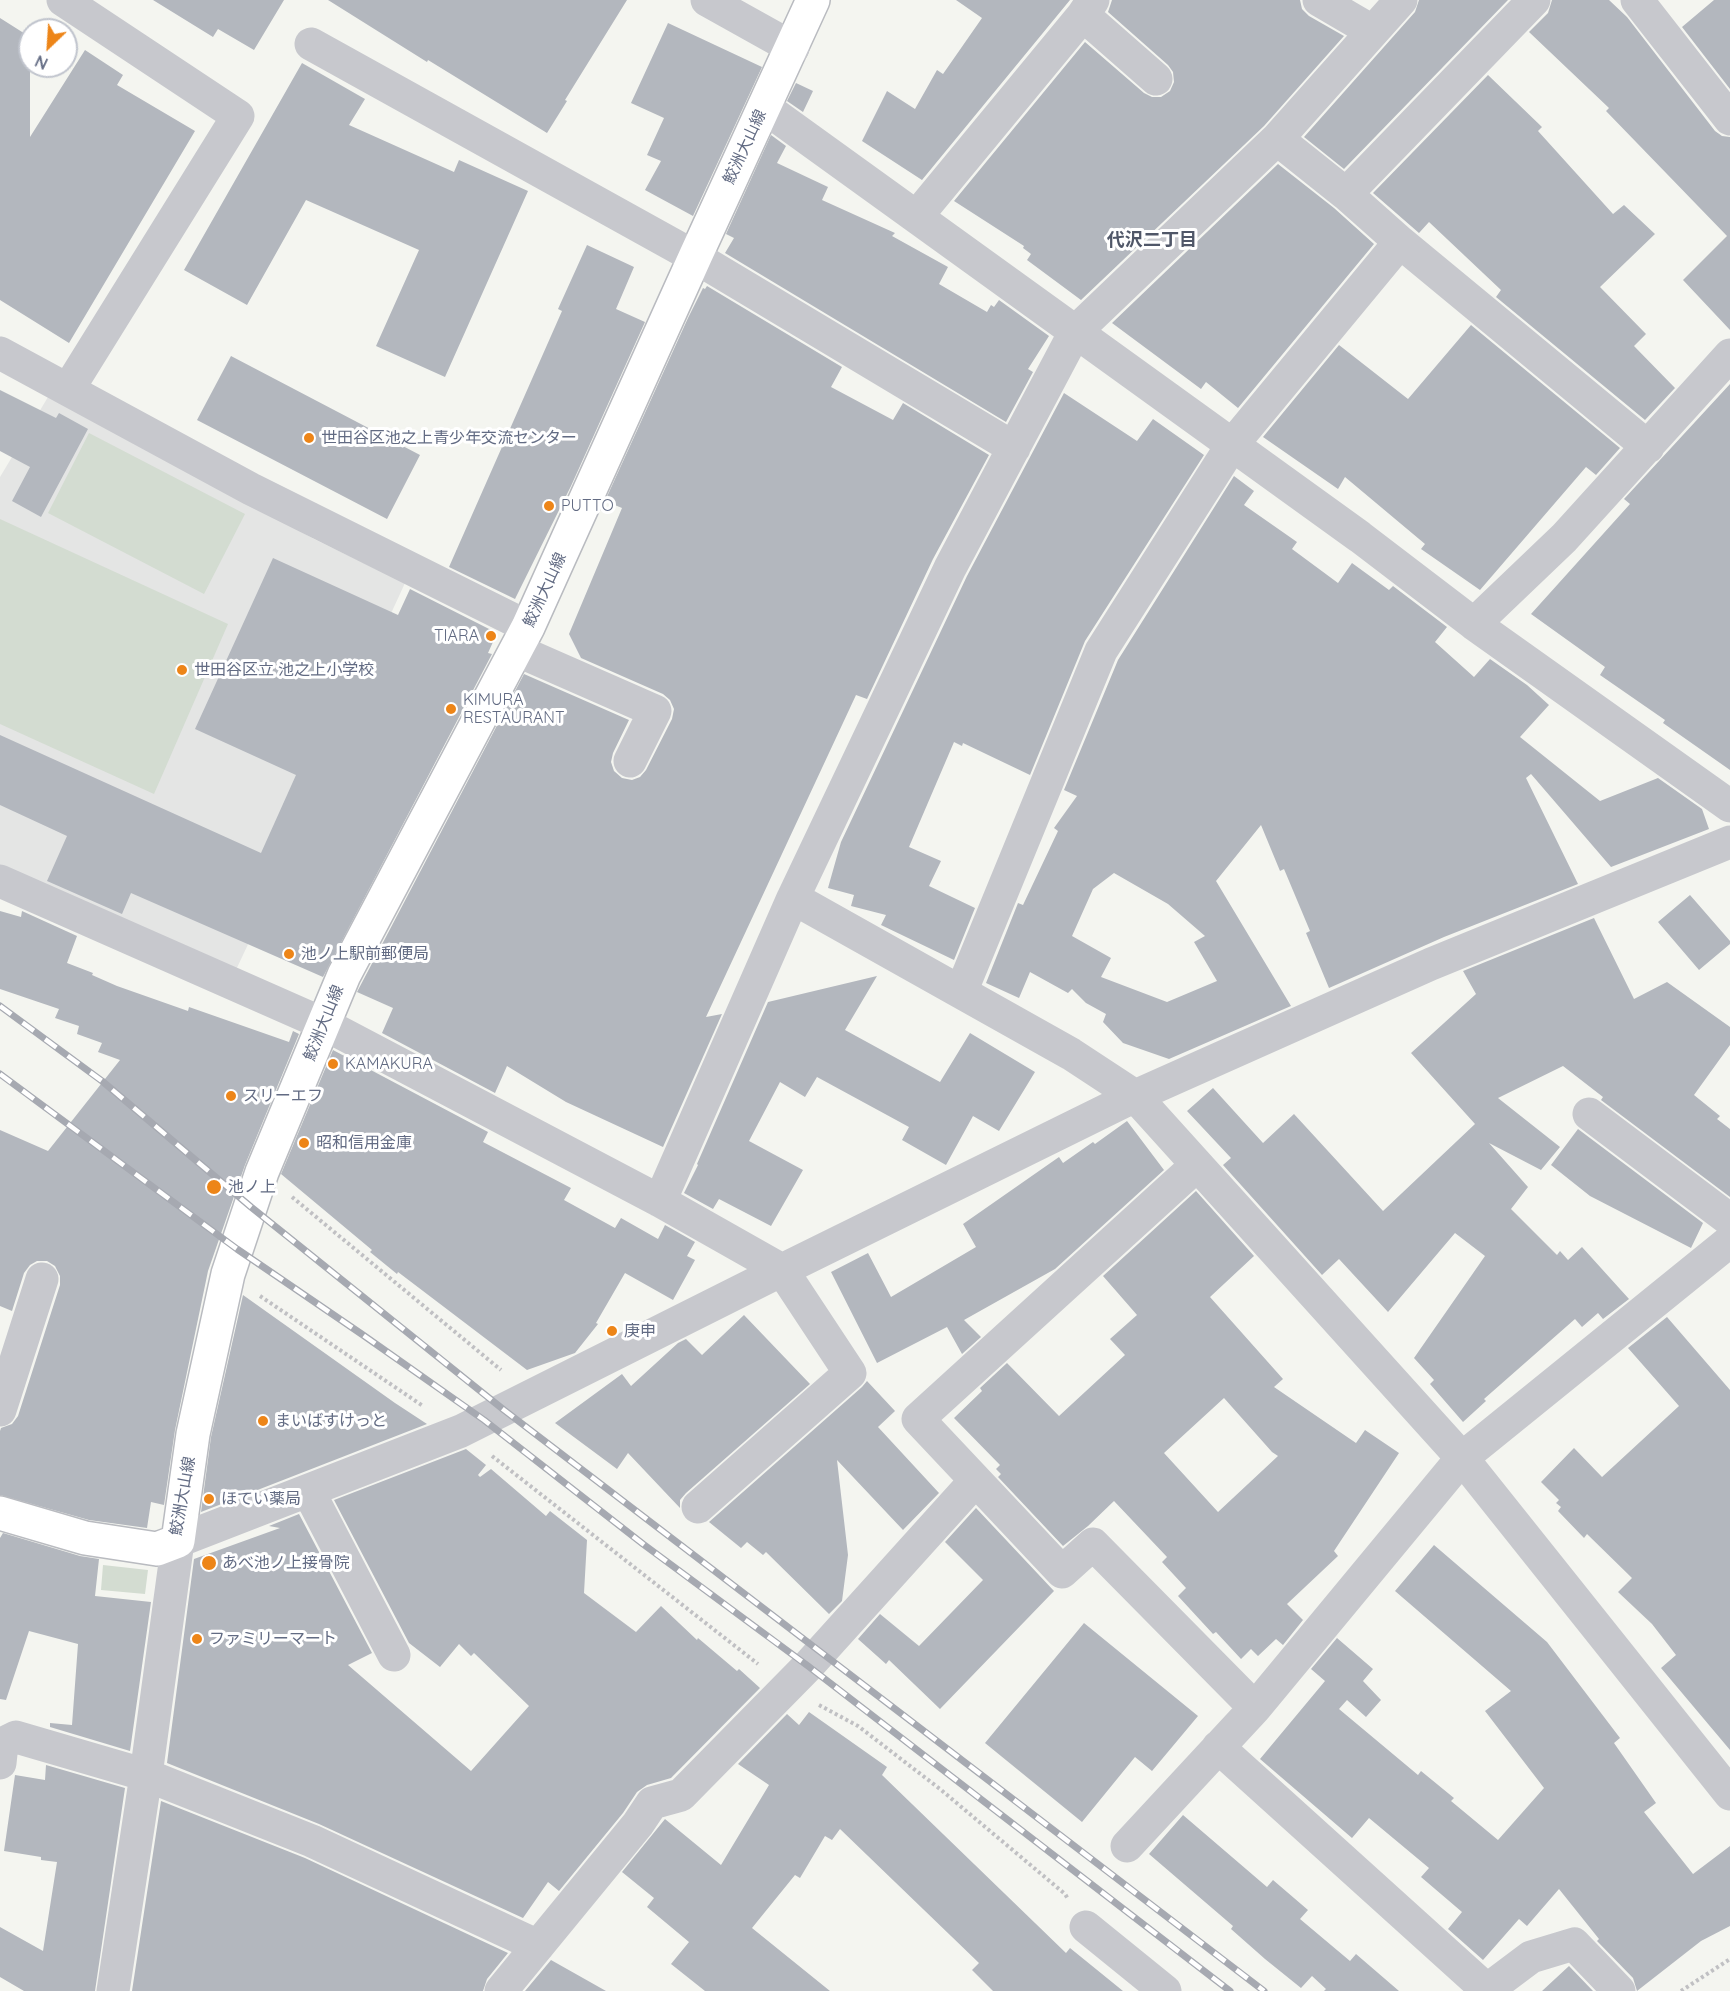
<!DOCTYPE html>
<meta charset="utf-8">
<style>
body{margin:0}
#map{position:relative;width:1730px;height:1991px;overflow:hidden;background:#f4f5f0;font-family:Quicksand,sans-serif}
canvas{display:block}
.north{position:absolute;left:18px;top:18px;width:60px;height:60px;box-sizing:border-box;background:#fff;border:2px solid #c0c4cd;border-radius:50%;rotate:205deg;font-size:16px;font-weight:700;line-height:24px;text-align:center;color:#626b83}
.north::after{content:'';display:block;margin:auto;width:21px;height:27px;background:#ed8518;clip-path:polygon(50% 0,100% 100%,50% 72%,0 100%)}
</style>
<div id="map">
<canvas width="1730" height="1991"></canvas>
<div class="north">N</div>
</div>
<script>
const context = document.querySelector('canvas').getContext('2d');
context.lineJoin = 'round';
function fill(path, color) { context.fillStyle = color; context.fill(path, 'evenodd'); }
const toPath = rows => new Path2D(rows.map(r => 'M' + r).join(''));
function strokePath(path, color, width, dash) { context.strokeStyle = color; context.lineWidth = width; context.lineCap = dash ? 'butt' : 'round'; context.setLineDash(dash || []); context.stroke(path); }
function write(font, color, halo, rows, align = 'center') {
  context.font = font + ' Quicksand,"Noto Sans JP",sans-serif'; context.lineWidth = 6; context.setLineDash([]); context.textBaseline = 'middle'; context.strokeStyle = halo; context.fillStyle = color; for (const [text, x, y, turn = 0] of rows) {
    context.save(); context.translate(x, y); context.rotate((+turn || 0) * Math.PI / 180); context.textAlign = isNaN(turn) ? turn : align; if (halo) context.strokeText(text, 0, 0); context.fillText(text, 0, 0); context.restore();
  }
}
const built = toPath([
 [51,392,314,539,405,583,325,757,320,792,234,974,0,868,0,477]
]);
const green = toPath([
 [89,433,245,514,204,594,48,513],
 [0,519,228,624,154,794,0,724],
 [103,1565,148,1570,145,1594,101,1590]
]);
const building = toPath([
 [153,0,284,0,254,50,218,29,213,37],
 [328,0,627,0,565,100,567,101,547,133,428,60,427,62],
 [956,0,1070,0,922,180,862,141,887,91,915,109,937,70,943,74,982,18],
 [1112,0,1300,0,1302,9,1309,16,1344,36,1264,126,1081,300,1027,260,1031,254,1023,248,1024,246,954,201,1085,42,1144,93,1152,97,1161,97,1170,91,1174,82,1173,72,1168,65,1108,12],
 [1419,0,1508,0,1344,169,1304,137,1415,12],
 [1552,0,1609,0,1627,17,1715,131,1722,136,1730,137,1730,330,1683,280,1727,236,1606,111,1609,108,1529,32,1548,13],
 [1714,0,1730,0,1730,89,1682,27],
 [0,18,30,37,30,137,85,50,123,75,117,85,195,131,69,343,0,300],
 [668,23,762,67,693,216,645,190,661,161,647,155,664,118,631,103],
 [302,63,365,99,349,125,454,172,459,160,528,191,445,377,376,346,419,250,306,200,247,305,184,270],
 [1488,75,1542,127,1538,131,1613,214,1624,205,1655,234,1600,287,1646,334,1634,346,1675,388,1645,420,1496,297,1501,290,1429,222,1419,233,1373,193],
 [796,83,813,91,803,112,787,101],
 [771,135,786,146,777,163,828,187,822,200,895,233,892,236,948,267,939,284,987,312,991,305,994,307,999,300,1049,336,1028,369,1033,372,1006,422,725,253,734,238,726,234],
 [1278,164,1334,208,1374,244,1238,408,1206,382,1201,389,1112,323],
 [587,245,634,267,616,309,645,322,571,486,515,599,449,567,562,311,558,309],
 [707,286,842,367,831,387,893,420,903,403,989,455,933,559,867,699,856,695,706,1017,722,1014,663,1147,566,1102,507,1066,495,1093,382,1033,393,1008,357,992,524,674,629,720,613,753,611,762,614,771,622,778,632,780,640,777,646,770,672,719,674,709,670,700,663,694,581,658,569,634,622,508,605,501,688,318,703,288,705,289],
 [1471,325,1620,448,1596,475,1586,467,1480,590,1421,549,1425,544,1345,477,1338,489,1263,437,1339,345,1408,399],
 [231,356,420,455,387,519,197,420],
 [1730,384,1730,770,1663,723,1665,720,1600,675,1605,667,1531,614,1630,504,1624,499],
 [0,390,56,418,59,413,88,429,41,517,12,501,30,467,0,451],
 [1064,393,1137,441,1153,419,1204,455,1085,641,1030,775,963,743,962,746,954,742,909,847,941,861,929,886,975,908,954,960,881,925,886,915,851,906,854,895,828,888,841,842,967,576],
 [1234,476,1254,491,1244,505,1297,542,1292,549,1338,583,1352,563,1389,590,1393,586,1447,627,1435,642,1474,677,1490,659,1527,685,1549,705,1520,737,1600,801,1658,778,1702,809,1709,829,1611,867,1531,774,1526,778,1578,884,1444,937,1329,988,1306,933,1310,931,1284,869,1280,871,1261,825,1216,881,1291,1006,1169,1059,1123,1043,1103,1022,1106,1014,1086,1003,1072,989,1068,993,1030,972,1019,998,986,983,1018,903,1023,905,1058,831,1054,828,1077,796,1064,790,1118,660],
 [1114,873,1168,904,1205,936,1194,942,1217,981,1167,1002,1101,977,1111,958,1072,936,1093,889],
 [273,558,398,615,410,589,497,633,488,653,492,654,323,977,131,893,122,914,47,881,67,836,0,805,0,735,261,853,296,775,195,729],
 [1690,895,1730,941,1730,944,1699,970,1658,922],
 [0,911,21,917,22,911,77,936,67,963,93,973,92,975,117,986,188,1011,189,1007,289,1042,293,1031,299,1034,245,1165,208,1271,175,1430,164,1505,151,1502,147,1528,89,1520,0,1495,0,1431,1,1428,12,1424,18,1416,60,1285,60,1276,55,1266,47,1261,37,1261,30,1265,24,1273,12,1311,0,1306,0,1130,48,1151,120,1060,98,1052,102,1043,77,1034,79,1026,55,1018,59,1009,0,989],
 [1594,918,1634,999,1667,982,1730,1027,1730,1045,1694,1095,1720,1116,1717,1119,1730,1129,1730,1197,1601,1100,1603,1097,1563,1066,1498,1098,1560,1147,1541,1170,1489,1143,1528,1187,1511,1209,1557,1255,1560,1251,1568,1260,1582,1247,1629,1299,1603,1319,1598,1313,1582,1327,1575,1319,1484,1399,1486,1401,1463,1422,1430,1384,1434,1380,1414,1358,1485,1256,1455,1233,1388,1312,1339,1259,1322,1275,1223,1165,1231,1158,1187,1111,1213,1088,1263,1143,1294,1114,1383,1211,1475,1124,1411,1053,1476,994,1463,971],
 [877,976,845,1030,940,1082,970,1033,1035,1072,999,1131,973,1116,946,1165,902,1140,909,1127,817,1077,805,1097,780,1082,749,1141,803,1170,771,1226,719,1199,713,1209,684,1193,698,1165,697,1164,768,1002],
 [333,1050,488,1132,483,1142,571,1188,564,1200,615,1228,621,1218,658,1239,665,1225,695,1242,687,1256,695,1260,673,1300,625,1273,596,1323,598,1324,575,1353,527,1370,398,1272,397,1274,370,1252,372,1250,281,1174],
 [1127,1121,1164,1170,1055,1269,964,1320,981,1337,962,1354,947,1327,877,1363,831,1272,868,1253,891,1297,976,1247,963,1224,1059,1157,1063,1163,1093,1142,1095,1144],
 [1578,1129,1703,1223,1691,1248,1590,1196,1551,1165],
 [1196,1191,1254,1256,1210,1297,1283,1379,1274,1387,1356,1443,1365,1430,1399,1453,1334,1551,1338,1556,1287,1604,1303,1620,1283,1645,1276,1639,1258,1656,1251,1649,1241,1659,1216,1632,1213,1634,1178,1596,1186,1588,1162,1562,1167,1557,1114,1501,1088,1526,1063,1546,998,1477,1001,1474,996,1469,1000,1465,954,1418,982,1391,980,1388,1007,1363,1059,1416,1125,1355,1110,1339,1137,1315,1103,1276],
 [1224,1398,1272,1452,1278,1456,1218,1512,1164,1453],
 [243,1295,395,1403,427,1424,201,1512,211,1437],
 [744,1315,810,1384,686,1493,680,1500,680,1508,628,1453,617,1469,555,1423,622,1374,631,1386,678,1343,686,1339,702,1355],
 [1667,1317,1730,1390,1730,1750,1661,1668,1676,1655,1652,1624,1618,1592,1632,1578,1587,1534,1584,1538,1558,1511,1561,1507,1556,1503,1559,1500,1541,1482,1574,1448,1602,1477,1679,1406,1628,1348],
 [867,1381,895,1411,878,1427,939,1493,903,1530,837,1460,848,1555,842,1601,829,1614,766,1552,763,1555,747,1542,741,1548,709,1522,862,1387],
 [466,1449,486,1465,478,1475,480,1477,491,1469,546,1516,550,1511,587,1540,584,1593,636,1632,661,1606,697,1640,698,1638,737,1671,739,1669,760,1688,671,1778,647,1785,637,1792,623,1813,559,1891,548,1882,523,1918,319,1824,167,1763,194,1559,280,1528,269,1526,299,1514,372,1653,348,1665,471,1771,529,1706,474,1653,471,1656,459,1644,440,1667,409,1643,334,1500],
 [976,1508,1054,1591,940,1709,889,1660,886,1664,858,1639,880,1614,919,1646,983,1580,945,1542],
 [3,1533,80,1556,99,1559,95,1596,151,1602,130,1751,50,1727,50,1723,72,1725,78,1644,29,1631,6,1700,0,1699,0,1538],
 [1434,1545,1547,1642,1620,1738,1614,1743,1656,1803,1644,1812,1693,1874,1730,1846,1730,1926,1701,1941,1637,1991,1633,1978,1597,1941,1599,1939,1559,1889,1527,1926,1519,1919,1483,1960,1448,1929,1462,1912,1421,1877,1429,1868,1369,1818,1352,1838,1260,1759,1325,1681,1311,1669,1337,1638,1373,1669,1363,1681,1381,1700,1366,1717,1347,1700,1339,1709,1418,1775,1421,1771,1454,1798,1451,1801,1498,1840,1544,1788,1485,1711,1511,1691,1395,1591],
 [1084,1623,1198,1716,1152,1771,1135,1757,1082,1822,985,1743],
 [809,1712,887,1767,882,1775,1066,1953,1070,1948,1123,1991,993,1991,972,1970,979,1963,840,1829,832,1840,825,1836,800,1878,795,1875,752,1928,830,1991,705,1991,671,1964,689,1942,647,1907,654,1898,622,1872,665,1819,721,1865,769,1785,738,1764,787,1714,799,1725],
 [46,1765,125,1788,95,1991,24,1991,0,1977,0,1927,43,1951,57,1862,41,1860,41,1857,4,1851,15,1775,45,1780],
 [161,1801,305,1858,508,1953,487,1979,483,1991,132,1991],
 [1183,1815,1267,1887,1273,1880,1308,1910,1300,1919,1350,1961,1356,1954,1399,1991,1324,1991,1326,1989,1312,1976,1301,1988,1265,1959,1231,1929,1233,1926,1149,1854],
 [551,1960,606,1991,525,1991],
 [1569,1966,1593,1991,1542,1991]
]);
const path = toPath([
 [292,1197,501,1370],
 [260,1296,423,1406],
 [492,1456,758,1664],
 [819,1705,858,1726,940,1789,1065,1894,1068,1899],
 [1681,1991,1730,1959]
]);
const minor = toPath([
 [63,0,238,116,69,388],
 [707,0,793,48],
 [1319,0,1372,31],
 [1637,0,1730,119],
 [1083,15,1156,79],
 [311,44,695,257,1014,448],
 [764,107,1360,537,1474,624,1730,806],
 [1277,139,1346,194,1400,242,1648,447],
 [1346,194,1534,0],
 [917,216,1083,15,1093,0],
 [0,353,251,489,528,627],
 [1474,624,1564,538,1730,355],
 [516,650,655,711,630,761],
 [0,881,324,1024,660,1201,782,1270,850,1373,698,1507],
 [793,898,1071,1054,1135,1096,1462,1458,1730,1794],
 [961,992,1101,651,1232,445,1400,242],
 [1589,1114,1730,1220],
 [1197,1165,918,1419,1062,1572,1093,1544,1255,1708],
 [660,1201,793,898,950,568,1075,332,1277,139,1401,0],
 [0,1410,42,1279],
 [309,1492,394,1655],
 [1218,1747,1487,1990,1531,1957,1574,1944,1619,1991],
 [0,1763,2,1744,16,1737,146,1775,312,1841,538,1946],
 [1127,1846,1255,1708,1462,1458,1730,1241],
 [1086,1927,1165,1991],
 [113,1991,146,1775,178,1541,461,1431,782,1270,1135,1096,1431,964,1730,842],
 [501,1991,638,1824,652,1803,681,1795,808,1666,975,1481]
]);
const major = toPath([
 [0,1513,85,1538,157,1549,178,1541,193,1434,228,1274,262,1172,344,975,528,627,695,257,813,0]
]);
const rail = toPath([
 [0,1006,102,1081,251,1207,504,1410,1264,1991],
 [0,1074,237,1249,363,1335,484,1420,643,1544,808,1666,1230,1991]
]);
const markers = [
 [309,438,6,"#ed8518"],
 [549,506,6,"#ed8518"],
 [491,636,6,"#ed8518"],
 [182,670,6,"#ed8518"],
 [451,709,6,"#ed8518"],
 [289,954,6,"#ed8518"],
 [333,1064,6,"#ed8518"],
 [231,1096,6,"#ed8518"],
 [304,1143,6,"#ed8518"],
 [214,1187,8,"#ed8518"],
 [612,1331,6,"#ed8518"],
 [263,1421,6,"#ed8518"],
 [209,1499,6,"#ed8518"],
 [209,1563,8,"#ed8518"],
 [197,1639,6,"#ed8518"]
];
const streetNames = [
 ["鮫洲大山線",745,147,-65],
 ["鮫洲大山線",545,590,-65],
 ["鮫洲大山線",324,1023,-68],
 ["鮫洲大山線",183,1496,-80]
];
const poiNames = [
 ["世田谷区池之上青少年交流センター",321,438],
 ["PUTTO",561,506],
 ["TIARA",479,636,"right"],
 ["世田谷区立 池之上小学校",194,670],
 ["KIMURA",463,700],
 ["RESTAURANT",463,718],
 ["池ノ上駅前郵便局",301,954],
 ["KAMAKURA",345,1064],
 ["スリーエフ",243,1096],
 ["昭和信用金庫",316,1143],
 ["池ノ上",228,1187],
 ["庚申",624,1331],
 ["まいばすけっと",275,1421],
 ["ほてい薬局",221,1499],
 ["あべ池ノ上接骨院",222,1563],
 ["ファミリーマート",209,1639]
];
const neighbourhoodNames = [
 ["代沢二丁目",1152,241]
];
fill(built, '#e4e5e4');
fill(green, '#d3dcd1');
fill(building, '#b3b7be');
strokePath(major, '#b9bbc0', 36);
strokePath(path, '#c0c0c3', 4, [3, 3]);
strokePath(minor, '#c7c8cd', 33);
strokePath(major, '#fff', 33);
strokePath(rail, '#a6a9b1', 7);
strokePath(rail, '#fff', 4.5, [14]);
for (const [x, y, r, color] of markers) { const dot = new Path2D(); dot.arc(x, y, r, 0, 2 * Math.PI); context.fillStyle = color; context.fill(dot); strokePath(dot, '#fff', 2); }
write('16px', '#626b83', '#fff', streetNames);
write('16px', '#626b83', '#fff', poiNames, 'left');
write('bold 18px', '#505768', '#fff', neighbourhoodNames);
</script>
